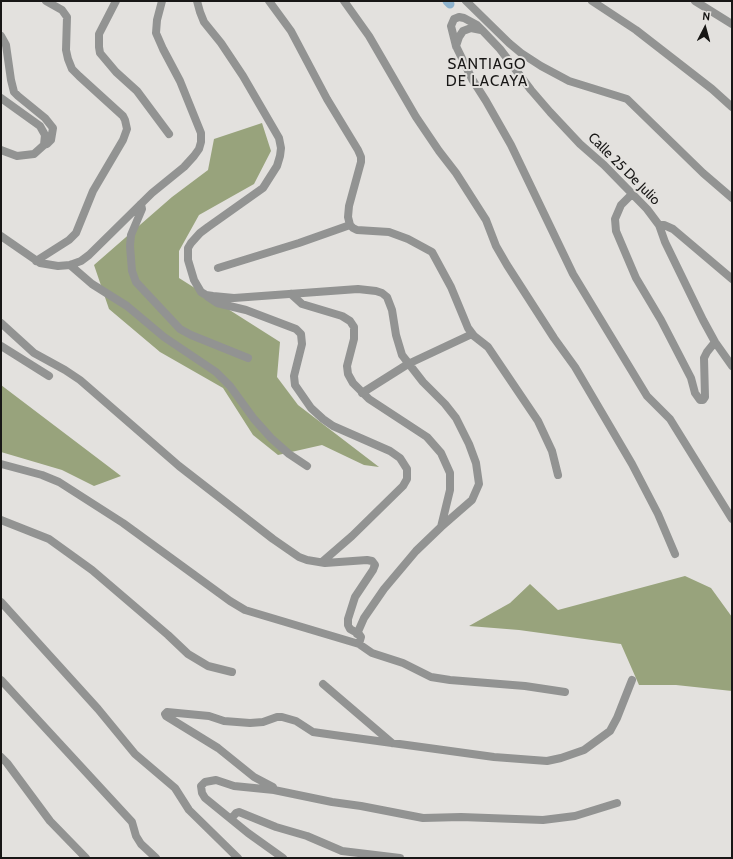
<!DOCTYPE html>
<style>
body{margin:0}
#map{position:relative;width:733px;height:859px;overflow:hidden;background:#e3e1de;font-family:Cabin,sans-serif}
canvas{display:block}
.frame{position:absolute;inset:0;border:2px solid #181716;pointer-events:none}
.north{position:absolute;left:685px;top:8px;width:40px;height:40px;-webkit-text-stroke:3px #e3e1de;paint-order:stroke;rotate:6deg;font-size:11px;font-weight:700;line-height:16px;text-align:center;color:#181716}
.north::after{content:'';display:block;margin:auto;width:14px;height:18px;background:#181716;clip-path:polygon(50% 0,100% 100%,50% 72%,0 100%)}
</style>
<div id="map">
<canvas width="733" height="859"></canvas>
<div class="frame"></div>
<div class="north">N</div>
</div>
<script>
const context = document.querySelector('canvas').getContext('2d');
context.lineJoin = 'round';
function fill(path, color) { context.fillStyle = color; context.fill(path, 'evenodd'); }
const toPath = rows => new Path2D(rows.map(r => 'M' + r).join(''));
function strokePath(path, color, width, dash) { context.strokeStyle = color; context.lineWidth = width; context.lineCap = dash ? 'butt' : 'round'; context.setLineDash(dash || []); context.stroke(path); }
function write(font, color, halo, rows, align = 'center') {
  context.font = font + ' Cabin,sans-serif'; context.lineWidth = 4; context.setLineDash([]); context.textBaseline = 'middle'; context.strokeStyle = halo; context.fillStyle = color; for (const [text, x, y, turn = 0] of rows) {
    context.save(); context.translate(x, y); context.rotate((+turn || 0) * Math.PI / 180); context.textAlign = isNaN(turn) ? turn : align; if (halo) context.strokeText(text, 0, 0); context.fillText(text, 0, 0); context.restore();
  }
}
const forest = toPath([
 [262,123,271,151,254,184,199,215,179,251,179,278,280,342,277,377,298,405,379,467,364,465,322,445,278,455,253,435,223,388,160,352,109,309,94,265,172,197,208,170,214,139],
 [1,385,121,476,94,486,62,470,1,452],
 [685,576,711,588,732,617,732,691,676,685,639,685,621,644,519,630,469,626,510,603,530,584,558,610]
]);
const canal = toPath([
 [447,1,450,4]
]);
const minor = toPath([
 [116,1,99,34,99,47,100,53,116,72,137,91,169,134],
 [197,1,200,12,204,22,221,43,243,76,279,138,281,148,280,156,277,166,263,188,208,227,200,233,191,243,188,248,188,260,194,280,201,292,206,295,213,296,234,298,358,289,376,291,382,293,387,297,392,310,396,335,402,355,423,382,445,404,456,418,469,444,476,463,479,484,472,500,441,527],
 [269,1,291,31,327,99,358,150,361,157,361,162,349,206,348,217,350,225,353,228,357,230,389,232,408,239,432,252,451,287,468,328,474,336,488,347,538,421,552,451,558,475],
 [344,1,369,36,416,117,439,151,456,173,486,220,496,246,507,265,554,338,575,367,632,464,658,514,675,554],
 [466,1,509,43,521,53,541,66,569,81,627,99,703,173,732,198],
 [592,1,636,30,712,89,732,107],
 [695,1,732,24],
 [1,36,6,45,11,80,14,92,18,96,45,118,53,128,51,140,47,144,44,145],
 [456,46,459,37,463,31,471,28,481,30],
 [1,98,40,126,45,135,44,145,34,154,17,156,1,150],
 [632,194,621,205,615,219,616,231,636,278,661,320,691,378,695,393,700,400,703,400,705,397,704,358,707,352,715,342],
 [141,204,142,209,131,235,130,246,132,271,136,282,180,329,191,335,248,358],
 [659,225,664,225,673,229,732,279],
 [1,236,40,263,58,266,70,265,81,261,89,255,152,193,184,167,194,156,199,149,201,142,201,133,180,81,163,49,156,33,157,20,162,1],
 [36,261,69,240,76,233,93,191,123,140,127,129,125,120,123,116,79,76,72,69,68,59,66,50,67,17,62,10,46,1],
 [70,265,92,284,127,306,164,337,216,372,230,386,254,419,271,438,289,454,307,466],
 [218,268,299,243,350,225],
 [291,294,302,304,342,316,350,321,354,327,354,339,347,366,348,374,353,383,369,399,427,437,441,453,450,473,450,490,441,527,416,551,384,589,364,618,357,634],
 [208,297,217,303,246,310,296,329,301,334,302,344,294,376,295,385,311,408,323,419,333,426,390,451,400,458,407,469,407,479,403,486,352,536,322,562],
 [1,323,34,353,65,370,80,380,179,466,273,539,299,557,307,560,325,563,367,560,372,561,375,565,373,570,355,597,348,619,348,625,350,629,359,634,361,637,359,644],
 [1,346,49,376],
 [732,366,715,342,703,320,665,242,659,225,647,209,604,165,580,144,550,112,531,90,500,49,482,30,477,25,464,18,459,17,454,19,451,26,456,46,472,79,486,101,511,145,573,274,647,396,670,419,732,519],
 [362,393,408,364,472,334],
 [1,464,42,475,59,482,123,523,230,601,245,610,359,644,372,653,403,663,431,677,450,680,525,686,565,692],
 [1,520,49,539,92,570,168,635,188,654,208,666,232,672],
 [1,602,98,709,135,754,175,788,189,810,238,858],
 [1,680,132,822,136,836,141,844,156,858],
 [323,684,392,743],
 [1,757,7,763,50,821,86,858],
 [274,790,273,787,254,777,218,748,166,716,165,714,167,712,209,716,224,721,250,723,263,722,277,717,282,717,296,721,313,732,334,735,494,757,547,761,561,758,584,750,610,731,617,718,632,680],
 [231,819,236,813,239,812,276,827,307,836,342,851,400,858],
 [283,858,248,833,205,798,202,793,201,786,205,782,216,780,234,786,274,790,332,802,361,806,423,818,461,817,543,820,575,816,617,803]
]);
const streetNames = [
 ["Calle 25 De Julio",624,169,45]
];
const neighbourhoodNames = [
 ["SANTIAGO",487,65],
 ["DE LACAYA",487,82]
];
fill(forest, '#98a37c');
strokePath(canal, '#8db2cd', 9);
strokePath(minor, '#929392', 8);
write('14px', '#181716', '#e3e1de', streetNames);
context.letterSpacing = '1px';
write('15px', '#181716', '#e3e1de', neighbourhoodNames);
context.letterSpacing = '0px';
</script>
